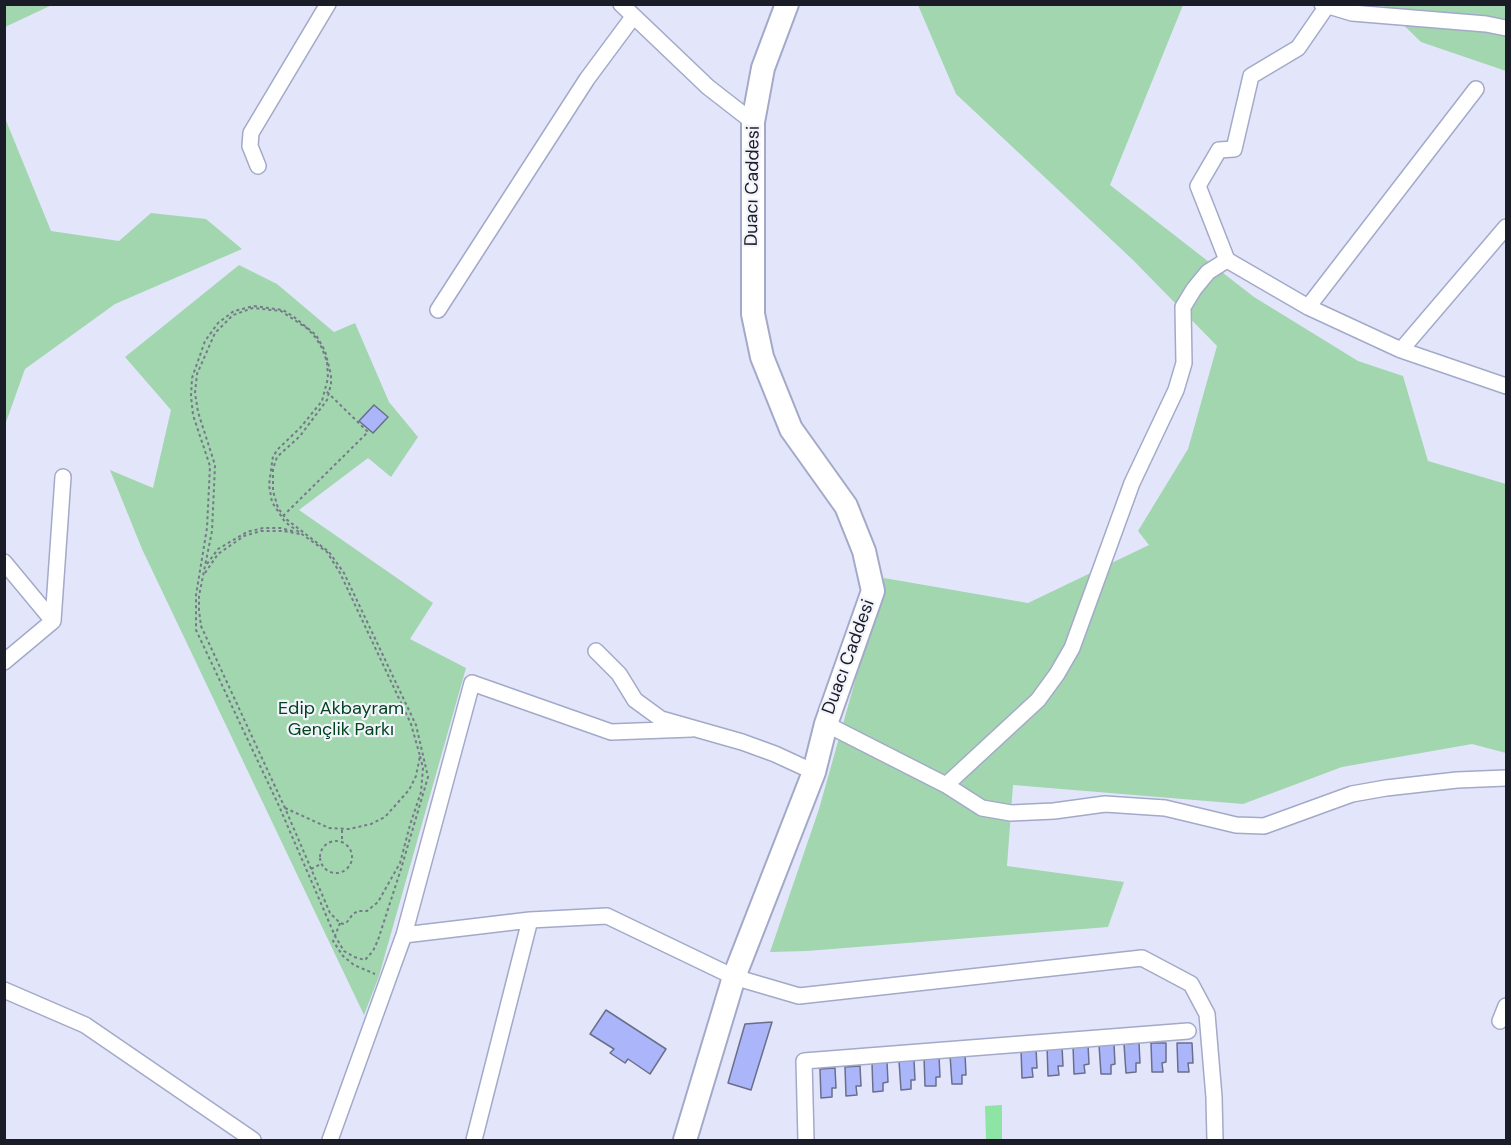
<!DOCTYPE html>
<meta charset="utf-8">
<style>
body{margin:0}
#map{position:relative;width:1511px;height:1145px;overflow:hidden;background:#e3e6fb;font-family:"DM Sans",sans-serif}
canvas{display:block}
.frame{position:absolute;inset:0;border:6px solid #1a1c28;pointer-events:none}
</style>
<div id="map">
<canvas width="1511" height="1145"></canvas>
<div class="frame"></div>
</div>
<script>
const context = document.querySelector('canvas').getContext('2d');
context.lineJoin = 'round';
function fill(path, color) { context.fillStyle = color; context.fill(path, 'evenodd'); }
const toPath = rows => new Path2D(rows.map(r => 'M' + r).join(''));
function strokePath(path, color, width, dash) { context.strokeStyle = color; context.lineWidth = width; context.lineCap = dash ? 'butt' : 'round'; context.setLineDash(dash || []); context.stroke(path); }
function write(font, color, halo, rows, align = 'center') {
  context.font = font + ' "DM Sans",sans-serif'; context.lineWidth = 4.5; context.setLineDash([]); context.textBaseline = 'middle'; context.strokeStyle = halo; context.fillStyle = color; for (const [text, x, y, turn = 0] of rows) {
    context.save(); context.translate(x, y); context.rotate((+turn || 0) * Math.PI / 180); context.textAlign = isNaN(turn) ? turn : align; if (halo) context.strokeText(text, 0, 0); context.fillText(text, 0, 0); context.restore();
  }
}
const green = toPath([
 [5,4,52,4,52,5,5,27],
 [918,5,1183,5,1110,185,1254,297,1358,361,1403,376,1428,461,1506,484,1506,753,1472,744,1342,767,1243,804,1013,785,1007,866,1124,882,1108,927,807,951,770,952,819,809,884,578,1028,603,1149,545,1138,531,1188,449,1217,346,1133,260,956,94],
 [1383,5,1506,5,1506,71,1421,42],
 [5,118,51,231,119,241,151,213,206,219,242,249,115,304,25,369,5,425],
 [239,265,277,284,334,332,355,323,389,402,418,437,391,477,368,458,299,510,433,603,410,639,466,668,379,976,364,1015,142,549,110,470,153,488,171,410,125,357]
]);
const water = toPath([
 [1002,1105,1002,1140,986,1140,985,1106]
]);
const building = toPath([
 [374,405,388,417,373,433,359,421,374,405],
 [606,1010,666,1049,650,1074,628,1059,625,1063,610,1053,614,1049,590,1034,606,1010],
 [772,1022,751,1090,728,1083,745,1024,772,1022],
 [1139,1043,1140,1063,1136,1063,1136,1072,1126,1073,1124,1044,1139,1043],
 [1151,1043,1166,1043,1166,1062,1162,1063,1163,1072,1152,1072,1151,1043],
 [1177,1043,1192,1043,1193,1063,1188,1063,1189,1072,1178,1072,1177,1043],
 [1088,1044,1089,1064,1084,1065,1085,1073,1074,1074,1073,1045,1088,1044],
 [1114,1044,1115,1064,1111,1065,1111,1074,1101,1074,1099,1045,1114,1044],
 [1047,1046,1062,1046,1063,1066,1058,1066,1059,1075,1048,1076,1047,1046],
 [1036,1048,1037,1068,1032,1068,1033,1077,1022,1078,1021,1049,1036,1048],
 [965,1054,966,1075,962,1075,962,1084,952,1084,950,1055,965,1054],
 [939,1056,940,1077,936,1077,936,1086,925,1086,924,1057,939,1056],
 [914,1060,915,1080,911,1080,911,1089,901,1090,899,1061,914,1060],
 [887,1062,888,1082,883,1083,883,1091,873,1092,872,1063,887,1062],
 [860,1066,861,1086,856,1086,857,1095,846,1096,845,1067,860,1066],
 [835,1068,836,1088,832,1088,832,1097,821,1098,820,1069,835,1068]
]);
const path = toPath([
 [254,306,283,310,294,317,316,335,325,351,331,375,331,384,327,400,300,436,277,457,273,469,273,491,278,508,286,519,329,552,344,573,416,725,428,777,401,869,378,940,373,951,365,960,354,957,344,951,335,936,279,806,196,630,196,595,207,528,210,466,193,415,191,396,192,378,205,341,218,323,234,311,254,306],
 [283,516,368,432,325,390],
 [207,564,218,549,247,532,263,528,280,528,296,532],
 [205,573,218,554,244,536,261,531,283,531,300,534],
 [285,808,329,828,349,829,371,824,385,817,409,790,416,776,420,756,411,724,340,573,327,552,285,522,272,502,269,485,273,456,279,448,300,428,322,401,328,378,327,362,322,348,316,338,308,329,281,311,253,308,233,315,215,333,197,374,195,393,198,412,215,465,212,531,199,596,199,610,201,626,285,808,330,913,340,923,344,924,347,922,353,914,358,911,367,911,378,902,400,863,410,825,421,792,423,768,420,756],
 [342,830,342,843],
 '320 857a16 16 0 1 1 32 0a16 16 0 1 1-32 0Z',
 [311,869,321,864],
 [340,923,333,941,343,956,354,965,375,974]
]);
const street = toPath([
 [621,4,708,87,753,122],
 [1322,4,1352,13,1486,24,1506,28],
 [258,166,250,146,251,133,328,4],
 [1227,260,1198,186,1219,150,1234,149,1251,76,1298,48,1327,6],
 [1308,307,1476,89],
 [438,310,587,79,633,17],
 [1401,350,1506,227],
 [4,562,53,621,4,662],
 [53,621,63,477],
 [596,651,619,674,635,700,661,719,742,742,775,754,814,772],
 [826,724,946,785,982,808,1011,813,1054,811,1105,804,1165,808,1236,825,1264,826,1352,794,1386,788,1457,780,1506,778],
 [946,785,1038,700,1057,674,1072,648,1132,483,1176,390,1184,363,1183,307,1194,289,1208,272,1227,260,1308,307,1401,350,1506,386],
 [404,935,530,920,607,916,734,977,799,996,1142,958,1191,984,1207,1014,1214,1097,1215,1140],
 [4,990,85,1025,253,1140],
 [1500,1021,1506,1006],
 [330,1140,404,935,472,683,611,732,692,729],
 [474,1140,530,920],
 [806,1140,804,1061,1188,1031]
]);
const secondary = toPath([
 [685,1140,734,977,814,772,826,724,873,591,864,551,846,506,791,429,762,357,753,314,753,122,763,68,787,4]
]);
const streetNames = [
 ["Duacı Caddesi",753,186,-89],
 ["Duacı Caddesi",849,657,-70]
];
const parkNames = [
 ["Edip Akbayram",341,709],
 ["Gençlik Parkı",341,730]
];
fill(green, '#a1d6ae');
fill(water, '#8de4a5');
fill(building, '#abb6fa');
strokePath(building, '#696e8b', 1.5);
strokePath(street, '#a3a9c8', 18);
strokePath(secondary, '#a3a9c8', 26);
strokePath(path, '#767989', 2, [3, 3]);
strokePath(street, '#fff', 15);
strokePath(secondary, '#fff', 22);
write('18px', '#1a1c28', '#f3f4fb', streetNames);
write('18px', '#00441e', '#f3f4fb', parkNames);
</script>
